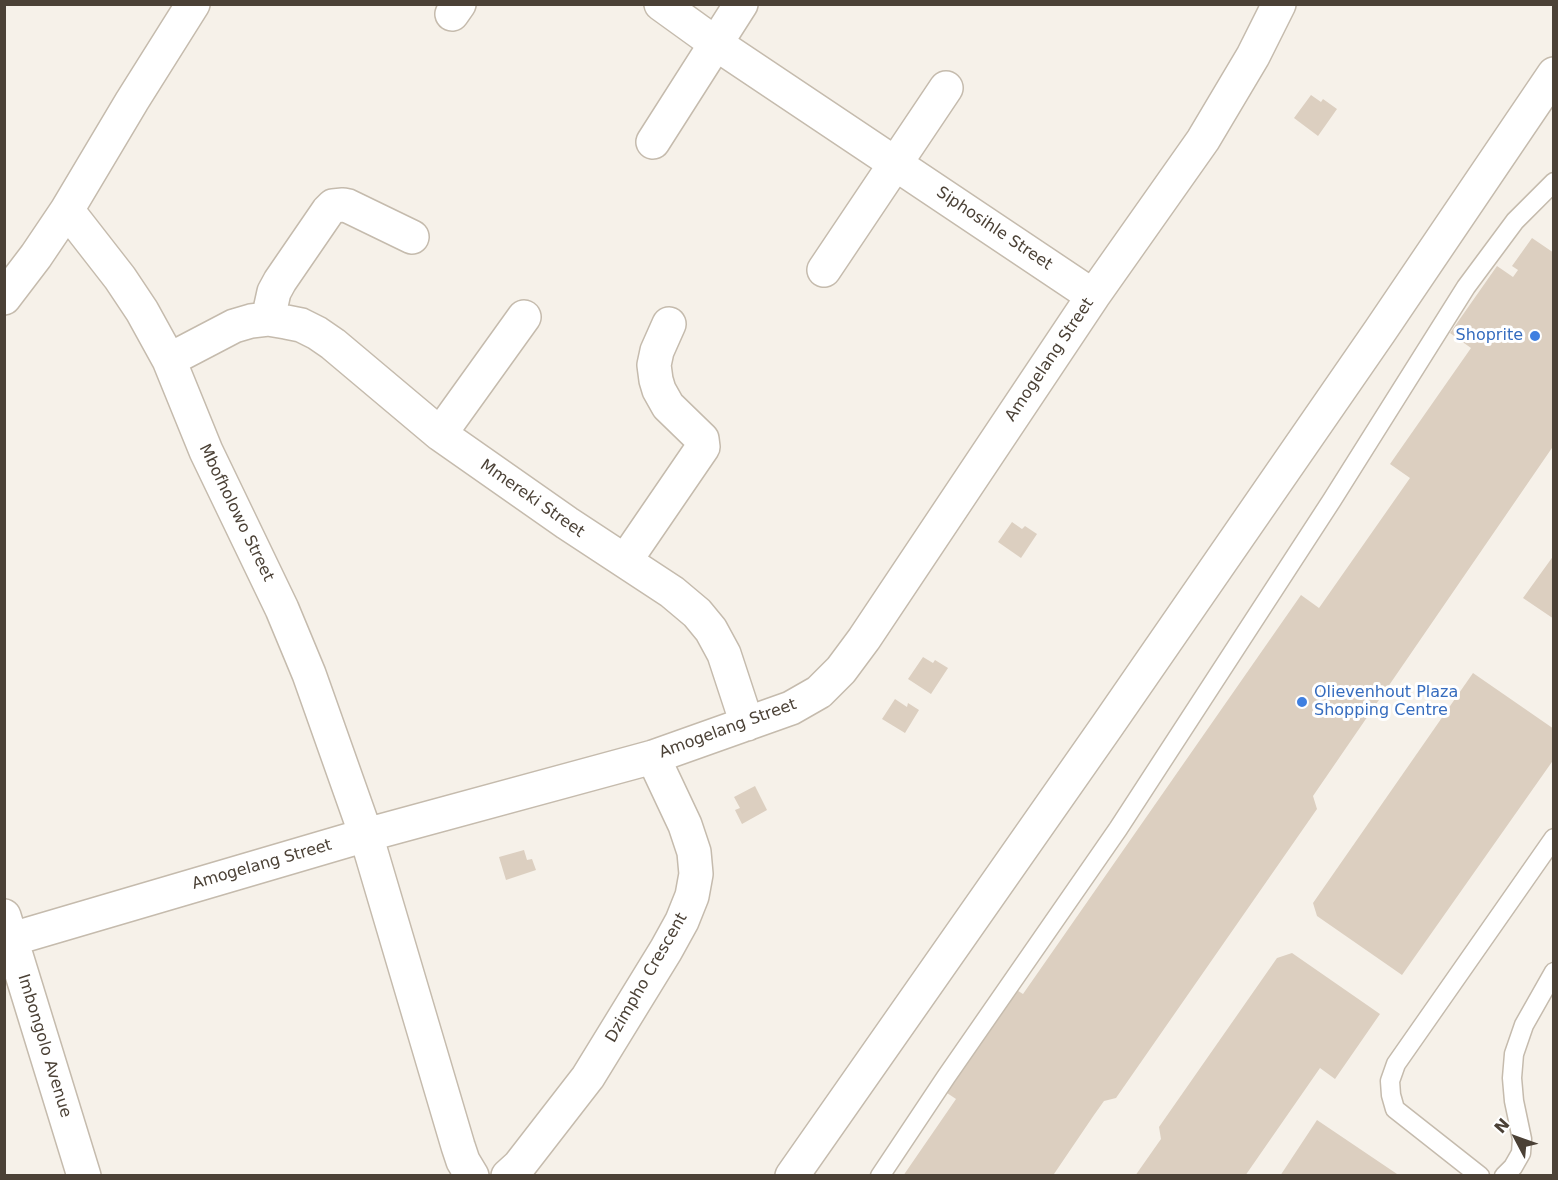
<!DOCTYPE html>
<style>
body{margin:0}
#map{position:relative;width:1558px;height:1180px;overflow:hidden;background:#f6f1e9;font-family:"DejaVu Sans",sans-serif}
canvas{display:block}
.frame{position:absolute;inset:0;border:6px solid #4b4136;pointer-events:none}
.north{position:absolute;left:1486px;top:1108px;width:60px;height:60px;-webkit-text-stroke:4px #fff;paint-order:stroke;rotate:311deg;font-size:16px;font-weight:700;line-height:24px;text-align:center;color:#4b4136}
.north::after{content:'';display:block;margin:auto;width:21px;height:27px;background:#4b4136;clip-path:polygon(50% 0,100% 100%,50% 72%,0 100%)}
</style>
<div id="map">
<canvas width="1558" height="1180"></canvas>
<div class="frame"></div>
<div class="north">N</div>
</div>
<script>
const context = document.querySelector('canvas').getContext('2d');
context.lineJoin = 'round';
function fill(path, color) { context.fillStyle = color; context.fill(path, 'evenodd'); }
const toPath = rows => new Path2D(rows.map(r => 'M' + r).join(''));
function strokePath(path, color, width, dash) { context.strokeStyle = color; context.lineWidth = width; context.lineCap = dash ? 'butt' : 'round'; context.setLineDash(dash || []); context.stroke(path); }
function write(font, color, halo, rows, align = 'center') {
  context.font = font + ' "DejaVu Sans",sans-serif'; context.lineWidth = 6; context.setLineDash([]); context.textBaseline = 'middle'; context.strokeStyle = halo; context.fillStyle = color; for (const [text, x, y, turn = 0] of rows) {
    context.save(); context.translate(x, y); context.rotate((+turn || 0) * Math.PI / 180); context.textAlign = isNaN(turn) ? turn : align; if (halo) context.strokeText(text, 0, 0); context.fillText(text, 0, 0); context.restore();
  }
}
const building = toPath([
 [1311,95,1321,102,1323,99,1337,109,1318,136,1294,118],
 [1532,238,1554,253,1554,445,1313,796,1317,809,1116,1098,1104,1101,1094,1115,1054,1174,1057,1176,903,1176,956,1099,944,1091,1015,989,1023,994,1301,595,1319,608,1410,478,1390,464,1471,348,1450,333,1497,266,1513,277,1518,270,1512,266],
 [1012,522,1022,529,1025,526,1037,534,1021,558,998,542],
 [1554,555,1554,619,1523,598],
 [923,657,933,663,935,660,948,668,931,694,908,679],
 [1473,673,1554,729,1554,759,1402,975,1317,916,1313,903],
 [895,699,907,707,908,703,919,710,905,733,882,719],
 [755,786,767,810,742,824,735,810,740,808,734,797],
 [524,850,527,860,532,859,536,870,506,880,499,857],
 [1292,953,1380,1014,1335,1079,1320,1068,1245,1176,1135,1176,1161,1139,1159,1127,1277,958],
 [1317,1120,1400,1176,1280,1176]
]);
const service = toPath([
 [880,1176,946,1077,1118,829,1332,500,1466,287,1515,221,1554,182],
 [1480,1176,1395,1109,1391,1095,1390,1081,1396,1064,1554,838],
 [1504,1176,1513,1167,1521,1153,1522,1139,1514,1101,1512,1078,1514,1054,1524,1025,1554,972]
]);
const minor = toPath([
 [661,4,715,43,1093,296],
 [452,14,459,4],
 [653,142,741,4],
 [67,210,120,278,142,311,169,360,206,451,282,609,309,674,366,835,458,1146,463,1161,472,1176],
 [824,270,946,88],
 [4,298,36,256,67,210,132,101,193,4],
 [268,319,274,292,280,281,328,211,333,206,343,205,348,206,412,237],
 [169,360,234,326,251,321,268,319,286,322,301,325,317,333,333,344,440,434,567,523,672,592,697,613,711,630,724,654,747,724],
 [440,434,524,317],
 [625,561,703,447,702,439,668,406,659,390,656,380,654,365,657,351,669,324],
 [4,916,84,1176],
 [12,939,366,835,653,757,791,708,819,692,841,670,864,639,1093,296,1203,140,1253,56,1279,4],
 [508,1176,519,1166,588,1077,666,950,682,921,692,896,696,874,694,852,685,825,653,757]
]);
const tertiary = toPath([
 [792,1176,1107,726,1380,331,1554,74]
]);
const markers = [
 [1535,336,6,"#3f7fe0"],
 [1302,702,6,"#3f7fe0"]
];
const streetNames = [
 ["Siphosihle Street",994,229,34],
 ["Amogelang Street",1050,360,-56],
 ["Mmereki Street",532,499,35],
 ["Mbofholowo Street",236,513,64],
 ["Amogelang Street",728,729,-20],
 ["Amogelang Street",262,865,-16],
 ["Dzimpho Crescent",647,978,-60],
 ["Imbongolo Avenue",44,1046,73]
];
const shopNames = [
 ["Shoprite",1523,336],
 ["Olievenhout Plaza",1314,693,"left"],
 ["Shopping Centre",1314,711,"left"]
];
fill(building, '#dccfc0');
strokePath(service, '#c5bbad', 21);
strokePath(minor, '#c5bbad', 36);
strokePath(tertiary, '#c5bbad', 36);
strokePath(service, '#fff', 18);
strokePath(minor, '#fff', 33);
strokePath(tertiary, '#fff', 33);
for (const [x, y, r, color] of markers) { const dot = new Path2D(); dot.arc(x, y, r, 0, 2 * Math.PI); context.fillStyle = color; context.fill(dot); strokePath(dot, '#fff', 2); }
write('16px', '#4b4136', '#fff', streetNames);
write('16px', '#366cbe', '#fff', shopNames, 'right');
</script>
